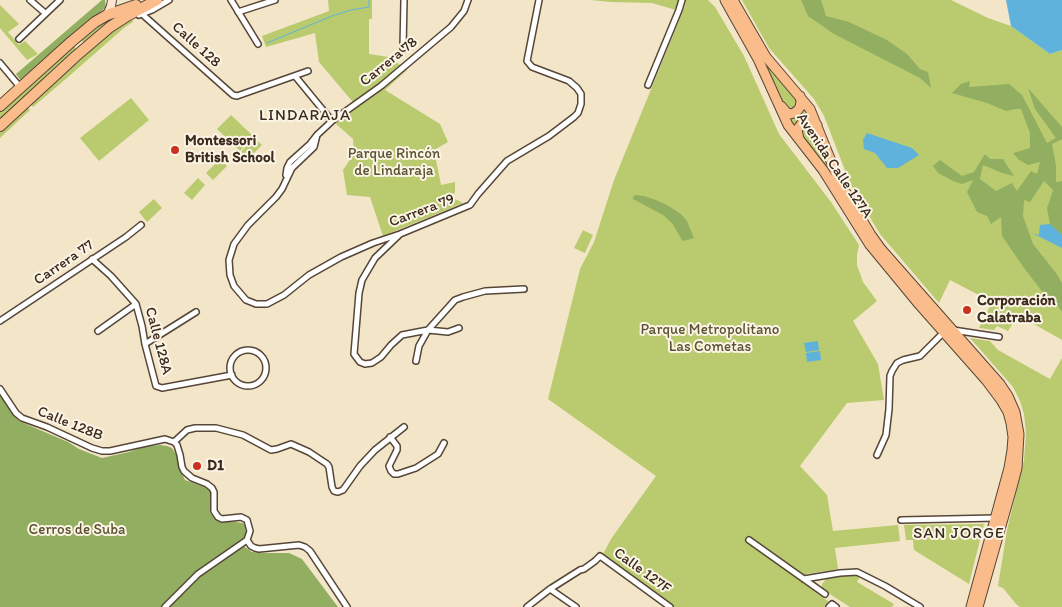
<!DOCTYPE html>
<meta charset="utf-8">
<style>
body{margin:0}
canvas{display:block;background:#f2e5c8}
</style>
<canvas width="1062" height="607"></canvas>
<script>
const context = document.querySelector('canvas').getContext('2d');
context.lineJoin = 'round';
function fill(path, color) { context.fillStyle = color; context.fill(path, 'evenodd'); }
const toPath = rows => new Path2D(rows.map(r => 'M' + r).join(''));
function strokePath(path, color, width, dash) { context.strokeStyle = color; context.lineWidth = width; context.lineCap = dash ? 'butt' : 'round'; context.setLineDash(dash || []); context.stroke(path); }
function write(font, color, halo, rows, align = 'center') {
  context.font = font + ' Itim,sans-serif'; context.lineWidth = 4; context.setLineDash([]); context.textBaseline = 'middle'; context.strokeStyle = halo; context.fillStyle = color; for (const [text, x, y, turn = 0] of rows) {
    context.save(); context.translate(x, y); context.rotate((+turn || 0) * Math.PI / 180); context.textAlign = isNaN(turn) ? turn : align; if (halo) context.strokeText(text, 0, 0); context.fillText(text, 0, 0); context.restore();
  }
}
const green = toPath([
 [328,0,372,0,372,19,369,19,369,54,389,57,407,70,385,90,440,124,448,142,434,150,441,185,455,182,455,193,449,196,463,203,383,236,370,197,347,195,343,170,354,154,353,139,336,124,357,107,319,62,315,33,266,47,262,36,329,11],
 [590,0,678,0,676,10,652,3,611,2],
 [686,0,708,0,715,7,744,56,779,134,831,202,859,245,857,255,857,265,863,282,877,301,853,321,878,364,884,400,847,403,800,466,827,495,833,531,898,525,900,541,835,548,838,569,806,574,800,581,829,602,824,607,671,607,601,558,611,539,656,476,548,399,580,269,594,242,614,180,685,6],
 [730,0,797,97,798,104,791,110,785,108],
 [742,0,951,0,988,18,1011,26,1050,54,1062,50,1062,340,1018,315,1008,331,997,326,994,330,979,328,992,302,950,280,939,303,880,234,866,211,850,183,824,116,814,99,769,48],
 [0,5,19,24,8,32,19,45,25,41,38,54,27,60,0,28],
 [134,9,84,44,84,43,80,39,99,24],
 [129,19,133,21,133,22,125,27,68,77,33,107,29,102,94,44],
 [74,45,76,49,74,51,55,67,0,122,0,110],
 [131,98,149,120,99,161,80,138],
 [803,103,812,120,795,130,786,114],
 [26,105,30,110,0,138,0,129],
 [231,115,254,137,240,151,217,129],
 [807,126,813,127,865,231,803,137,803,128],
 [254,138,262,145,248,159,241,152],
 [220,159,227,166,213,180,206,173],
 [198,178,205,185,192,200,184,193],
 [154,199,162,208,147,222,139,212],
 [583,230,593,235,585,253,574,248],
 [970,338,990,341,998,350,1050,379,1062,358,1062,607,1020,607,1016,604,1003,588,998,586,1007,530,1024,460,1026,433,1024,414,1020,401,1013,387],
 [984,524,969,584,914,550,913,540,906,540,904,525],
 [848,575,860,576,857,582,894,604,892,607,850,607,822,589,822,584,827,578]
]);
const forest = toPath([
 [102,0,105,0,106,7,21,81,16,74],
 [801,0,821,0,826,16,849,22,887,40,907,54,920,69,928,72,931,88,920,78,834,34,808,16],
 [970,81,969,87,1009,84,1022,95,1047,143,1056,138,1035,109,1028,88,1062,127,1062,139,1052,144,1056,165,1056,182,1062,181,1062,235,1050,224,1047,208,1053,190,1044,181,1030,202,1024,200,1023,216,1033,244,1056,273,1062,283,1062,312,1058,306,1048,299,1024,268,1002,236,1001,217,991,224,987,216,977,212,967,192,973,180,962,184,953,181,938,173,933,166,940,160,962,176,974,172,985,154,990,159,1003,159,1014,176,1002,173,983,165,980,179,996,191,1012,183,1017,191,1031,171,1037,174,1040,162,1028,165,1019,160,1013,153,1030,148,1030,133,1021,109,1015,109,1006,111,987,103,952,93,961,84],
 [635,195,644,196,656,200,669,206,682,215,687,221,694,238,684,241,682,240,672,223,663,215,633,199,633,197],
 [0,396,14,415,19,421,68,442,79,449,102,458,129,452,143,447,160,445,167,446,172,448,177,456,181,471,185,480,209,489,210,492,210,513,214,518,219,520,243,523,245,526,246,532,244,539,245,547,252,552,260,553,289,553,302,559,338,607,0,607]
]);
const water = toPath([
 [1006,0,1062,0,1062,50,1050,54,1011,26],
 [867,133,912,148,919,155,898,168,887,168,875,153,864,149,863,140],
 [1050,224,1062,235,1062,248,1032,233,1039,235,1040,225],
 [818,341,819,350,806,352,804,343],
 [820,351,821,360,807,362,806,353]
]);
const stream = toPath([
 [267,43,332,16,351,10,369,7,369,0]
]);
const street = toPath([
 [30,0,45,13],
 [231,0,258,44],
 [238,12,275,0],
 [142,14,233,95,237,96,308,71],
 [139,15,152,10,169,0],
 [19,39,60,0],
 [403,48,404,0],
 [0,63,20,87],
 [295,76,332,121],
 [648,85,679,10,682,0],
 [317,135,314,147,292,168,282,189,276,197,248,225,234,244,229,260,230,275,234,286,246,300,256,304,267,304,284,295,309,275,341,257,373,243,400,234,470,205,478,194,507,161,549,136,574,117,578,113,581,104,581,94,577,88,569,81,532,67,527,61,539,0],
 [286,175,287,168,290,162,310,144,317,135,332,121,381,86,451,27,464,11,468,0],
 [399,235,375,258,362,280,359,293,354,354,360,362,365,364,372,363,381,357,391,345,402,335,428,330,448,332,459,328],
 [92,259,111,276,136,304,142,326,145,344,156,386,162,388,232,375],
 [0,321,126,237,141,225],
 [953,330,999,337],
 [98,331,136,304],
 [145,344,196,312],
 '230 368a18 18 0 1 1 36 0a18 18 0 1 1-36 0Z',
 [416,361,419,346,428,330,455,300,463,297,485,291,524,289],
 [0,389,16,413,22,418,47,427,92,448,102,451,110,451,165,439,174,442,177,445,180,455,182,467,184,471,192,478,207,484,212,488,214,492,214,511,218,517,222,519,241,517,247,520,250,531,247,540],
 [390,437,397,446,397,450,389,466,391,471,394,474,398,474,416,468,438,454,444,443],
 [174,442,187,430,195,428,216,428,243,435,271,450,277,449,291,444,309,452,327,464,329,467,332,487,334,491,338,492,343,490,360,466,375,450,404,427],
 [877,455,886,435,889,409,890,376,892,371,897,363,903,360,920,356,945,331],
 [901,520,996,518],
 [247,540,251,546,255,548,259,549,299,545,305,547,310,551,347,607],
 [749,540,825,594],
 [804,579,840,573,857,572,885,586,920,607],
 [550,589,576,607],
 [165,607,198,574,247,540],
 [527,607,550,589,580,570,584,569,595,561,600,556,670,607],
 [829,607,832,604,836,607]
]);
const secondary = toPath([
 [107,15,111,6,112,0]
]);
const primary = toPath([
 [725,0,758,59,788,125,823,170,870,245,917,302,986,380,1001,400,1008,412,1011,423,1013,437,1012,450,1009,468,971,607],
 [733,0,766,57,810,109,839,181,871,235,881,249,1000,384,1008,396,1015,412,1019,434,1017,468,1012,487,978,607],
 [781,106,786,112,790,114,794,113,798,110,800,107,801,102,800,96],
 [799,139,797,130,802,123,807,121,810,122,817,125]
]);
const highway = toPath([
 [0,106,71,42,95,22,107,15,136,5],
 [0,126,76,56,110,27,127,16,157,0]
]);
const markers = [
 [175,150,5,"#c8321e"],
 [967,310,5,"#c8321e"],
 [197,466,5,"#c8321e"]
];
const streetNames = [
 ["Calle 128",196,45,42],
 ["Carrera 78",389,62,-39],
 ["Avenida Calle 127A",834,166,56],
 ["Carrera 79",422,211,-21],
 ["Carrera 77",64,263,-34],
 ["Calle 128A",158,341,75],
 ["Calle 128B",70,424,22],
 ["Calle 127F",642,571,36]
];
const poiNames = [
 ["Montessori",185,141],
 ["British School",185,158],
 ["Corporación",977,301],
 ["Calatraba",977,318],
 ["D1",207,466]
];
const parkNames = [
 ["Parque Rincón",394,154],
 ["de Lindaraja",394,171],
 ["Parque Metropolitano",710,330],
 ["Las Cometas",710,347],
 ["Cerros de Suba",77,530]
];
const neighbourhoodNames = [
 ["LINDARAJA",305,116],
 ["SAN JORGE",959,534]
];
fill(green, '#b9cb6e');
fill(forest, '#92af61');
fill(water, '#5fb2db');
strokePath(stream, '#5fb2db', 1);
strokePath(street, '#564638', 8);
strokePath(secondary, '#564638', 10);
strokePath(primary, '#564638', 11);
strokePath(highway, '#564638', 12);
strokePath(street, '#fff', 5);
strokePath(secondary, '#fde4d0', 8);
strokePath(primary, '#f9bc8a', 9);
strokePath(highway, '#f9bc8a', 10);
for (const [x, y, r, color] of markers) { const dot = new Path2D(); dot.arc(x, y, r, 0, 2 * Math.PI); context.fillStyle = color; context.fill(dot); strokePath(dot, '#fcf5e5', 2); }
write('15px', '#3b2a1e', '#fcf5e5', streetNames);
write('bold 15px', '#3b2a1e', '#fcf5e5', poiNames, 'left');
write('15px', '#5a5232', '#fcf5e5', parkNames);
context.letterSpacing = '1px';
write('16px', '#3b2a1e', '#fcf5e5', neighbourhoodNames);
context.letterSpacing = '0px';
</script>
